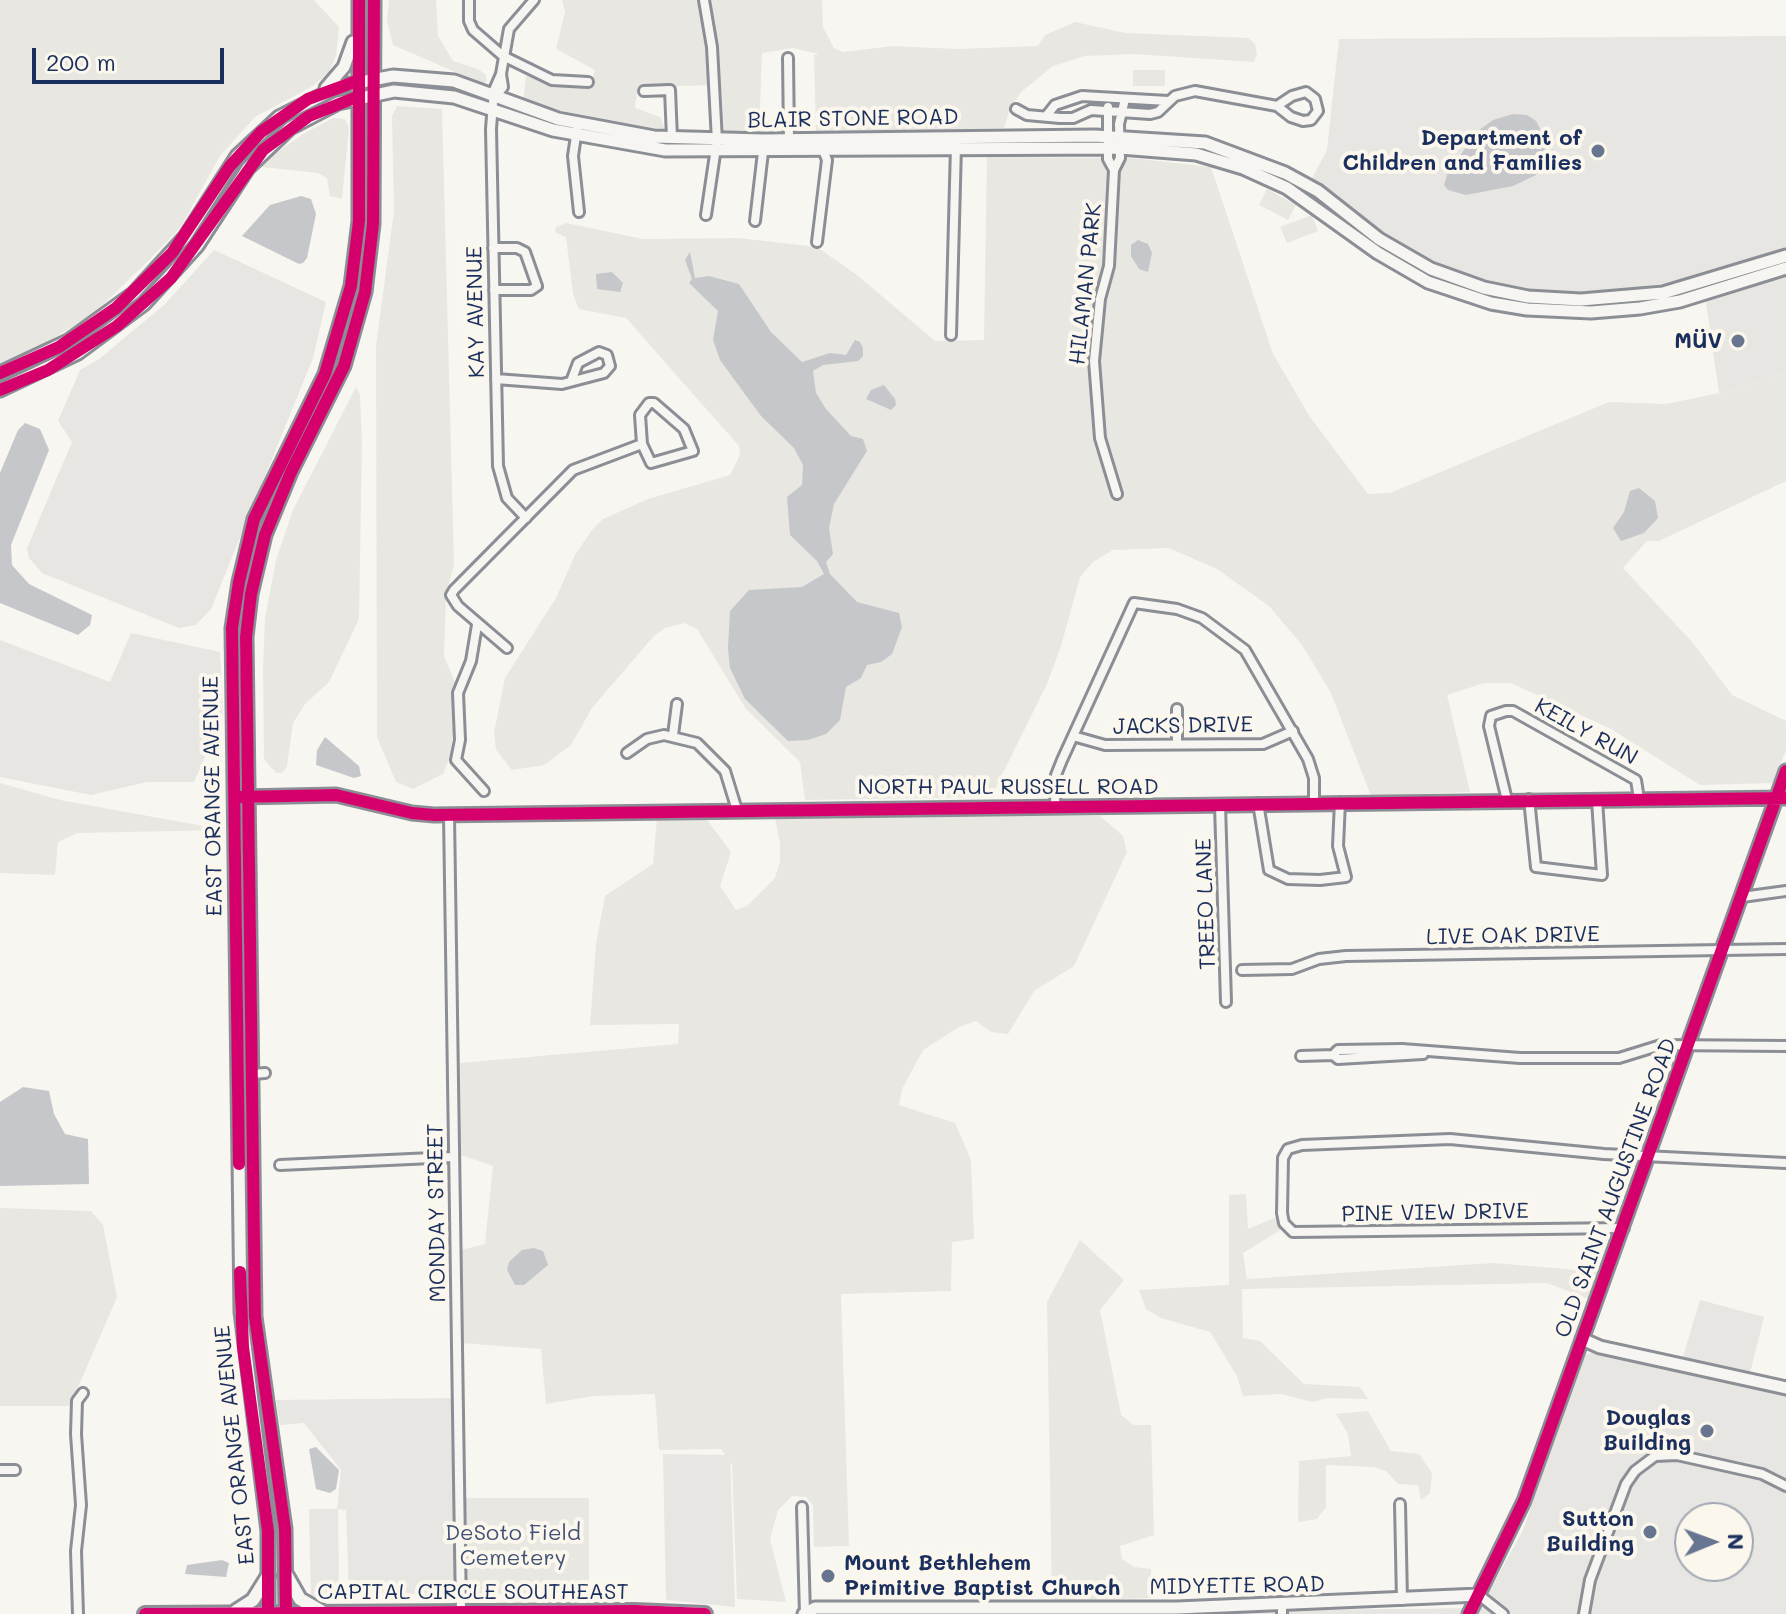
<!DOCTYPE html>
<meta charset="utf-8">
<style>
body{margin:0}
#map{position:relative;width:1786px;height:1614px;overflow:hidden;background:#f8f6f0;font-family:Mali,sans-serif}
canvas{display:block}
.north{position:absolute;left:1674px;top:1502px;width:80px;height:80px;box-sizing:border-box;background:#fbf7ec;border:2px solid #a1a7b3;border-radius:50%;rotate:89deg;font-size:22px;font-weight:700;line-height:32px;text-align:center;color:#1b2f5e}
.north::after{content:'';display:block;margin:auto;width:28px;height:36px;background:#687591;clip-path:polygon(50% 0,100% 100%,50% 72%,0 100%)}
.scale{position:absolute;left:32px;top:48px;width:192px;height:36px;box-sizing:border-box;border:4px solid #1b2f5e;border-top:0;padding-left:10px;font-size:24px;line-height:28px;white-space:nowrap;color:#1b2f5e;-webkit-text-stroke:6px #fbf7ec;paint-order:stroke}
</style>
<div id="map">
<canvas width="1786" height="1614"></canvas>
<div class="north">N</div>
<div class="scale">200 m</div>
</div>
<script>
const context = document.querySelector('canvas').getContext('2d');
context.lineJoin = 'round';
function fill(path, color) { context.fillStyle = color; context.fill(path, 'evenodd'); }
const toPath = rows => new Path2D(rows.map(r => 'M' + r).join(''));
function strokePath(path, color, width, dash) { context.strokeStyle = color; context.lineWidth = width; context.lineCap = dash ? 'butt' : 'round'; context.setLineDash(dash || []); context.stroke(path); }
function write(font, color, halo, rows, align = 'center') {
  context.font = font + ' Mali,sans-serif'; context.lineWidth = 8; context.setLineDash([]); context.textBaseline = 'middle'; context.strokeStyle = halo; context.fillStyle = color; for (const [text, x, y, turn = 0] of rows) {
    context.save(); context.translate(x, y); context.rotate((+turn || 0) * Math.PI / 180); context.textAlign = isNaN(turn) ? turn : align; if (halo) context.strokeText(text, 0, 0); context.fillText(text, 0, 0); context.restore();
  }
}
const built = toPath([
 [1786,36,1786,249,1668,283,1609,292,1547,294,1490,283,1456,271,1406,248,1336,196,1310,182,1327,150,1339,39],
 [214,250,326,302,313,358,211,609,196,625,179,628,42,573,29,558,27,548,72,442,58,421,80,370,99,359,164,305],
 [1786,277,1786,372,1719,393,1706,302,1759,283],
 [131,633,220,652,223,715,194,782,147,782,91,795,0,777,0,640,110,682],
 [1700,1300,1764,1317,1750,1373,1682,1360],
 [1599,1350,1786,1394,1786,1614,965,1614,1480,1608,1523,1530,1585,1355],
 [1690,1518,1738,1518,1738,1566,1690,1566],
 [456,1398,457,1593,349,1595,346,1510,338,1509,339,1595,311,1596,309,1509,337,1509,341,1470,304,1423,280,1425,276,1400],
 [663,1454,730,1455,735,1607,666,1600]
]);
const green = toPath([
 [0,0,314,0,339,27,336,56,329,72,313,86,255,117,220,156,180,228,147,262,92,315,35,349,0,363],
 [389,0,436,0,438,36,453,61,478,69,486,75,486,82,483,84,393,45,387,21],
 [562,0,822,0,823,27,834,48,843,52,893,46,957,49,1038,46,1045,35,1075,22,1125,33,1248,38,1255,44,1257,54,1254,62,1134,54,1085,56,1053,66,1021,92,1010,109,1004,128,826,133,816,132,814,55,819,54,793,48,762,53,759,133,724,133,721,85,638,87,635,108,660,117,665,129,662,133,523,102,526,76,550,83,590,88,595,70,556,49,565,12],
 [1133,70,1165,70,1165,86,1133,86],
 [397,106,442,109,454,564,446,596,444,656,457,687,451,754,443,774,413,789,396,782,377,737,376,346,394,211,392,116],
 [333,118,345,119,349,128,342,199,330,196,327,178,318,173,262,167,263,162,303,134],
 [987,157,1131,158,1211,167,1273,354,1310,417,1368,494,1390,493,1609,402,1666,404,1719,393,1786,372,1786,481,1659,541,1647,541,1623,568,1693,643,1732,695,1786,721,1786,750,1773,783,1700,785,1611,729,1511,683,1484,683,1447,695,1470,792,1371,796,1331,693,1302,645,1269,606,1217,569,1169,548,1113,550,1093,562,1080,577,1061,646,1047,684,991,797,805,800,800,762,746,709,697,629,684,623,665,628,654,636,592,708,571,745,544,765,512,770,496,750,494,733,505,678,556,598,575,555,592,530,603,519,648,499,730,475,740,455,739,446,626,318,579,309,573,294,566,237,555,232,556,227,566,223,643,239,739,238,817,247,857,275,935,341,984,340],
 [1267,189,1296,205,1288,220,1259,205],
 [1312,215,1318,231,1287,243,1280,227],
 [356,387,360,395,362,440,359,619,329,682,305,704,293,723,287,766,282,773,276,773,264,759,263,668,265,618,276,560,293,510],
 [0,783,60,800,225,830,77,833,58,842,55,875,0,873],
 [964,812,966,815,1100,816,1123,836,1127,852,1074,966,1034,991,1008,1034,991,1032,976,1021,959,1027,923,1050,902,1089,899,1105,955,1123,971,1160,974,1239,952,1242,951,1291,841,1294,849,1546,814,1547,813,1505,806,1497,792,1496,778,1510,770,1539,786,1602,737,1599,732,1465,721,1449,659,1450,655,1394,594,1396,546,1404,541,1349,461,1343,461,1250,485,1244,493,1166,461,1155,460,1063,678,1044,679,1024,590,1025,596,944,605,896,653,864,657,818,704,816,731,852,720,886,736,910,747,906,775,878,780,862,780,843,774,814],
 [1246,1194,1248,1229,1279,1216,1284,1228,1243,1253,1247,1279,1494,1263,1601,1272,1597,1292,1589,1299,1547,1283,1242,1289,1243,1338,1260,1341,1304,1384,1360,1387,1368,1399,1328,1398,1312,1402,1282,1394,1243,1396,1237,1376,1210,1332,1161,1318,1146,1309,1139,1290,1229,1285,1229,1195],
 [0,1208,91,1211,103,1225,117,1297,70,1406,0,1406],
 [1080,1240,1124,1280,1100,1310,1121,1415,1134,1425,1151,1425,1154,1535,1120,1546,1122,1559,1134,1567,1151,1569,1151,1598,1052,1601,1047,1302],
 [1368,1411,1391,1451,1419,1454,1432,1473,1430,1493,1421,1500,1418,1485,1398,1484,1386,1471,1374,1467,1326,1465,1326,1507,1317,1519,1298,1522,1299,1461,1351,1456,1348,1434,1336,1414],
 [463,1498,589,1498,589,1596,465,1593]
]);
const water = toPath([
 [1513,114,1527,115,1536,121,1547,142,1545,163,1536,175,1513,186,1466,195,1448,190,1444,185,1448,172,1478,131,1493,120],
 [301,196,311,199,316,214,307,258,303,263,299,264,242,236,270,205],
 [1138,240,1148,244,1152,253,1148,272,1139,269,1131,256,1131,245],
 [690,252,695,278,709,276,739,284,771,332,802,362,830,353,846,355,855,340,860,342,863,348,863,356,858,361,823,365,813,371,816,393,826,409,851,436,863,439,867,451,834,504,829,528,833,554,826,562,830,574,857,602,899,613,902,627,892,654,881,662,867,665,861,678,846,687,840,720,826,734,808,740,788,741,745,699,730,668,728,648,730,611,749,590,802,587,824,574,817,561,790,535,787,497,802,485,803,465,794,448,761,416,720,360,713,340,718,311,689,283,692,279,685,260],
 [612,272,623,283,620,292,597,289,596,274],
 [884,385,895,399,896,405,891,410,866,399,871,390],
 [25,423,40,429,49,450,11,545,12,565,29,584,92,615,90,625,78,635,0,603,0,473,18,430],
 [1639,488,1655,501,1658,518,1644,533,1621,541,1613,528,1624,512,1630,491],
 [325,737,359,766,361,776,354,778,316,765,317,750],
 [23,1087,49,1091,54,1114,65,1134,88,1139,89,1184,0,1186,0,1102],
 [534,1248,543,1251,548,1265,524,1285,515,1285,507,1270,509,1262,522,1250],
 [316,1447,339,1470,336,1489,330,1493,316,1489,309,1449],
 [222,1560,229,1563,226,1577,185,1574,187,1565]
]);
const street = toPath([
 [469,0,469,21,473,30,503,56,552,80,588,82],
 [704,0,712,47,717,141,706,215],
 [788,58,789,139],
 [501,74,494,90,491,129,498,466,507,498,526,518],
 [644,91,670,90,672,138],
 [496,96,503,87,501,74,509,29,534,0],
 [1108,107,1108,159,1114,170],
 [1016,109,1027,115,1060,118,1073,118,1091,110,1150,114,1158,112,1175,96,1195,91,1277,106,1291,117,1303,121,1311,120,1318,111,1315,99,1306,92,1292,96,1277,106],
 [1047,115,1055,105,1082,96,1168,101],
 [577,129,573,156,579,212],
 [755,221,763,152],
 [817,242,827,160,823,150],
 [493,248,517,248,525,252,537,286,531,290,494,290],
 [951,335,956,146],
 [496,379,562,384,604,373,610,366,607,355,599,352,578,363,572,379],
 [1117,494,1100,438,1094,361,1100,299,1109,266,1114,170,1120,158,1119,124,1125,99],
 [477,625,471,661,458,693,460,740,456,760,484,791],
 [507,648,458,606,451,595,454,590,573,470,642,444,651,463,693,451,684,429,654,403,649,403,640,415,642,444],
 [673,735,677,704],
 [1073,736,1105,745,1263,744,1293,731],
 [1177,744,1177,709],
 [627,753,647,739,664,735,697,743,725,771,737,810],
 [1529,799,1536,867,1602,875,1597,800],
 [1507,800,1489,726,1491,716,1506,711,1513,711,1636,780,1639,799],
 [1258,803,1269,870,1288,879,1320,880,1346,877,1338,846,1340,802],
 [1055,805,1056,775,1062,760,1134,603,1177,609,1202,618,1245,650,1308,759,1314,778,1314,803],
 [1220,805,1226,1002],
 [449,815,461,1612],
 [1742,897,1786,891],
 [1242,970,1292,969,1319,959,1346,956,1786,949],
 [1333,1055,1338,1050,1402,1049,1520,1058,1619,1058,1661,1045,1786,1046],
 [1301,1056,1333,1055,1338,1059,1423,1054],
 [252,1074,265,1073],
 [280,1165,454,1157],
 [1624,1228,1293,1232,1284,1223,1282,1213,1283,1158,1288,1149,1302,1145,1450,1139,1604,1154,1786,1163],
 [0,1470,15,1470],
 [1400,1504,1402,1600],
 [802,1507,805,1614],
 [1479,1595,1503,1614],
 [1282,1605,1282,1614],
 [78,1614,76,1551,81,1505,76,1434,77,1401,83,1393],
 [1584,1614,1590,1580,1626,1484,1635,1471,1655,1456,1677,1455,1762,1474,1786,1486]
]);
const secondary = toPath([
 [326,88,344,67,353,42],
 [0,373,68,341,134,293,185,237,237,156,279,117,340,86,393,76,454,81,558,119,654,137,763,140,1095,136,1205,143,1285,173,1318,191,1379,239,1431,269,1484,288,1528,297,1581,300,1663,293,1786,256],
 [0,390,78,353,144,304,197,246,248,168,290,128,338,103,394,91,454,97,553,130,665,150,1120,148,1196,154,1243,168,1287,188,1378,253,1428,282,1491,303,1527,309,1591,312,1640,308,1680,301,1786,268],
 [241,797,336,795,412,813,434,815,1786,798],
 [1582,1339,1600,1347,1786,1388],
 [268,1614,268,1531,241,1312,232,628,239,582,254,519,325,374,351,286,359,221,359,0],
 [286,1614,285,1529,255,1317,246,637,251,594,265,535,291,472,344,366,365,292,373,224,374,0],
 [804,1614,815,1608,1177,1608,1479,1595],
 [1469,1614,1524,1501,1786,771]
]);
const primary = toPath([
 [287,1576,300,1599,321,1611],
 [236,1611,253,1600,268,1576],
 [145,1614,635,1611,705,1614]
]);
const cycleway = toPath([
 [0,373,59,347,116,308,172,253,230,166,261,132,308,99,357,81],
 [0,390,48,370,117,326,171,278,263,150,309,116,357,97],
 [237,797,336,795,412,813,434,815,1786,798],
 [239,1164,232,628,239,582,254,519,325,374,351,286,359,221,359,0],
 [240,1272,243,1347,268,1531,268,1614],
 [145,1614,635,1611,705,1614],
 [286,1614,285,1529,255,1317,246,637,251,594,265,535,291,472,344,366,365,292,373,224,374,0],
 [1469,1614,1524,1501,1786,771]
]);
const markers = [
 [1598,151,8,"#687591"],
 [1738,341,8,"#687591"],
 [1707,1431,8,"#687591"],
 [1650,1532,8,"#687591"],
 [828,1576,8,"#687591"]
];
const streetNames = [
 ["BLAIR STONE ROAD",853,119,-1],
 ["HILAMAN PARK",1086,284,-84],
 ["KAY AVENUE",476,312,-91],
 ["JACKS DRIVE",1183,726,-1],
 ["KEILY RUN",1586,732,29],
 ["NORTH PAUL RUSSELL ROAD",1008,787],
 ["EAST ORANGE AVENUE",213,796,-91],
 ["TREEO LANE",1206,904,-92],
 ["LIVE OAK DRIVE",1513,936,-1],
 ["OLD SAINT AUGUSTINE ROAD",1616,1188,-70],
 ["MONDAY STREET",437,1213,-91],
 ["PINE VIEW DRIVE",1435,1213,-1],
 ["EAST ORANGE AVENUE",235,1445,-96],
 ["MIDYETTE ROAD",1237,1586,-1],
 ["CAPITAL CIRCLE SOUTHEAST",473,1592]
];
const poiNames = [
 ["Department of",1582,138],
 ["Children and Families",1582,163],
 ["MÜV",1722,341],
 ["Douglas",1691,1418],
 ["Building",1691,1443],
 ["Sutton",1634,1519],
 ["Building",1634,1544],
 ["Mount Bethlehem",844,1563,"left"],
 ["Primitive Baptist Church",844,1588,"left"]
];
const parkNames = [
 ["DeSoto Field",513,1533],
 ["Cemetery",513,1558]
];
fill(built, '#e7e6e2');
fill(green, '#e8e7e2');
fill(water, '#c5c7cb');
strokePath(street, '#8b8e94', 14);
strokePath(secondary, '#8b8e94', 17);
strokePath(primary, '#8b8e94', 18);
strokePath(street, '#f6f5f1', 8);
strokePath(secondary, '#f6f5f1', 11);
strokePath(primary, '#f6f5f1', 12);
strokePath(cycleway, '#d6006c', 12);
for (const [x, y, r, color] of markers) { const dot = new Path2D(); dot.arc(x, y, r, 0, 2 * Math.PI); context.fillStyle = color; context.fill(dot); strokePath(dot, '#fbf7ec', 3); }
write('22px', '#1b2f5e', '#fbf7ec', streetNames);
write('bold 22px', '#1b2f5e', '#fbf7ec', poiNames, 'right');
write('22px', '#415176', '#fbf7ec', parkNames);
</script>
